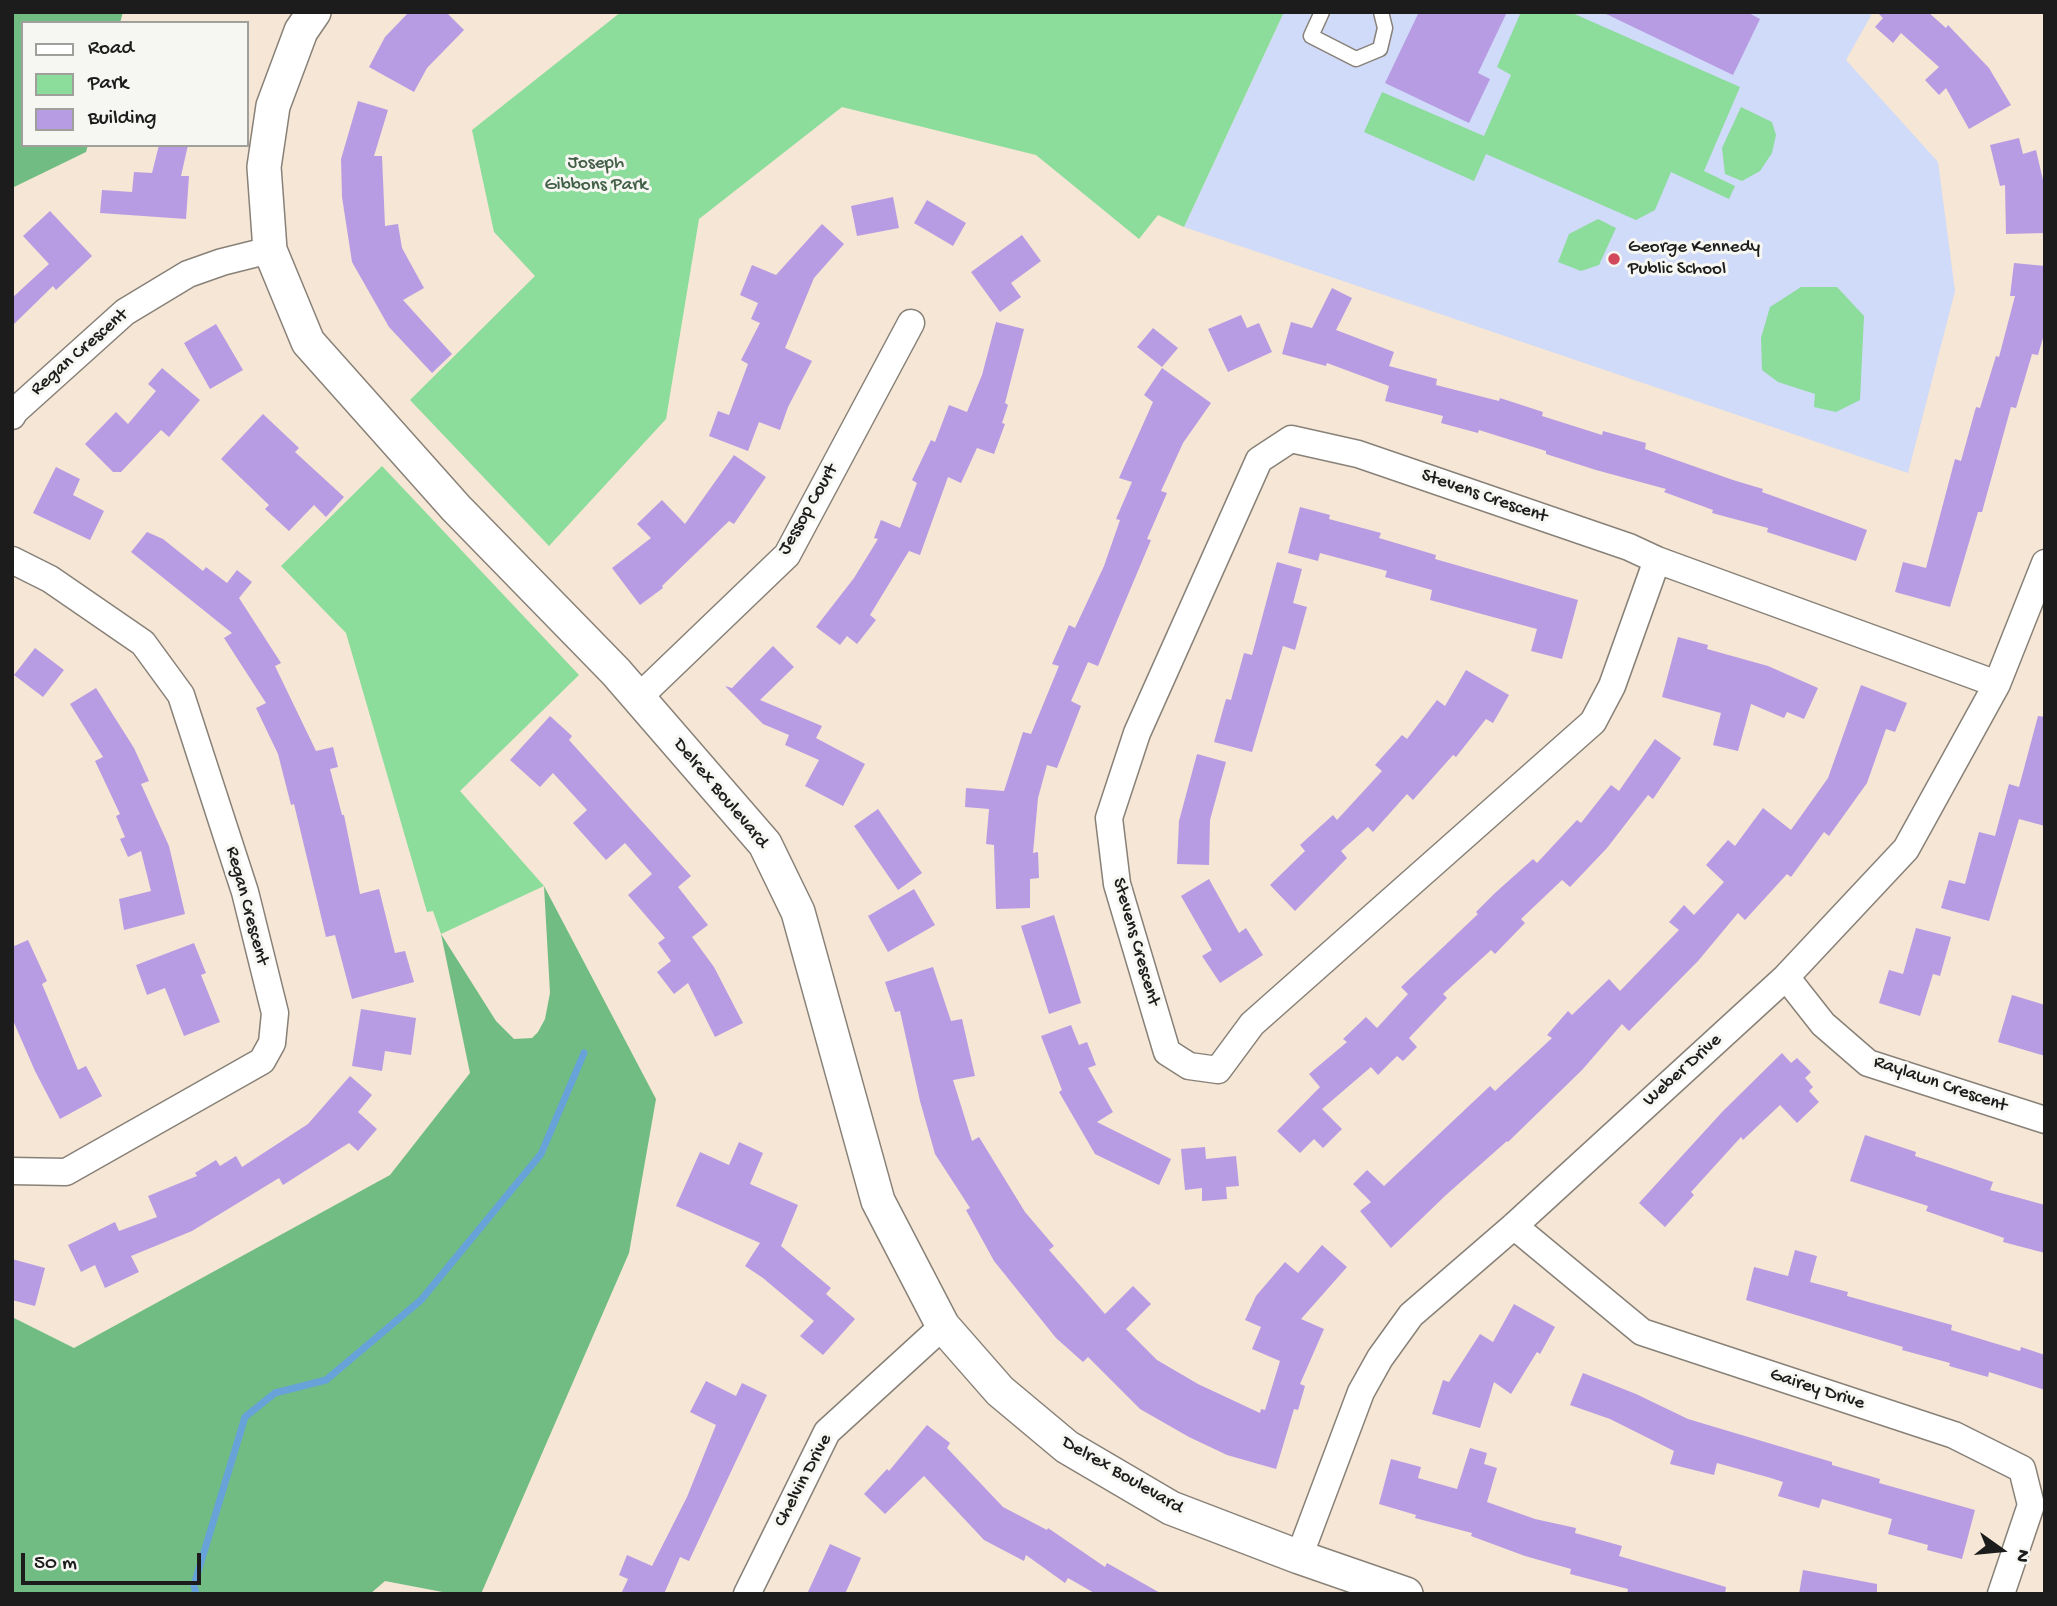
<!DOCTYPE html>
<style>
body{margin:0}
#map{position:relative;width:2057px;height:1606px;overflow:hidden;background:#f5e6d5;font-family:"Gochi Hand",sans-serif}
canvas{display:block}
.frame{position:absolute;inset:0;border:14px solid #1c1c1c;pointer-events:none}
.legend{position:absolute;left:21px;top:21px;width:228px;height:126px;box-sizing:border-box;background:#f6f6f2;border:2px solid #9f9f9c;margin:0;padding:9px 12px;list-style:none;font-size:21px;color:#1c1c1c}
.legend li{display:flex;align-items:center;gap:14px;height:35px}
.legend b{width:35px;border:2px solid #9f9f9c}
.north{position:absolute;left:1966px;top:1515px;width:70px;height:70px;-webkit-text-stroke:5px #f6f6f2;paint-order:stroke;rotate:105deg;font-size:19px;font-weight:700;line-height:28px;text-align:center;color:#1c1c1c}
.north::after{content:'';display:block;margin:auto;width:24px;height:32px;background:#1c1c1c;clip-path:polygon(50% 0,100% 100%,50% 72%,0 100%)}
.scale{position:absolute;left:21px;top:1553px;width:180px;height:32px;box-sizing:border-box;border:4px solid #1c1c1c;border-top:0;padding-left:9px;font-size:21px;line-height:24px;white-space:nowrap;color:#1c1c1c;-webkit-text-stroke:5px #f6f6f2;paint-order:stroke}
</style>
<div id="map">
<canvas width="2057" height="1606"></canvas>
<div class="frame"></div>
<ul class="legend">
<li><b style="height:9px;background:#fff"></b>Road</li>
<li><b style="height:19px;background:#8cdc9b"></b>Park</li>
<li><b style="height:19px;background:#b79ce3"></b>Building</li>
</ul>
<div class="north">N</div>
<div class="scale">50 m</div>
</div>
<script>
const context = document.querySelector('canvas').getContext('2d');
context.lineJoin = 'round';
function fill(path, color) { context.fillStyle = color; context.fill(path, 'evenodd'); }
const toPath = rows => new Path2D(rows.map(r => 'M' + r).join(''));
function strokePath(path, color, width, dash) { context.strokeStyle = color; context.lineWidth = width; context.lineCap = dash ? 'butt' : 'round'; context.setLineDash(dash || []); context.stroke(path); }
function write(font, color, halo, rows, align = 'center') {
  context.font = font + ' "Gochi Hand",sans-serif'; context.lineWidth = 6; context.setLineDash([]); context.textBaseline = 'middle'; context.strokeStyle = halo; context.fillStyle = color; for (const [text, x, y, turn = 0] of rows) {
    context.save(); context.translate(x, y); context.rotate((+turn || 0) * Math.PI / 180); context.textAlign = isNaN(turn) ? turn : align; if (halo) context.strokeText(text, 0, 0); context.fillText(text, 0, 0); context.restore();
  }
}
const built = toPath([
 [1284,12,1873,12,1846,60,1938,162,1955,291,1908,473,1184,227]
]);
const green = toPath([
 [621,12,1284,12,1184,227,1158,215,1139,239,1036,155,842,107,699,219,666,419,549,546,410,400,535,276,494,232,472,130],
 [1521,12,1570,12,1740,87,1704,171,1735,186,1729,199,1671,172,1655,210,1636,220,1486,154,1474,181,1364,132,1382,92,1484,136,1511,75,1497,67],
 [1741,107,1772,122,1776,135,1772,153,1760,171,1742,181,1725,174,1722,148],
 [1598,219,1616,228,1599,265,1581,271,1558,262,1569,234],
 [1801,287,1837,287,1864,316,1860,400,1836,412,1814,407,1815,394,1778,382,1762,370,1761,338,1770,307],
 [382,466,579,675,460,791,544,886,441,934,433,911,427,912,346,633,281,566]
]);
const forest = toPath([
 [12,12,123,12,120,23,23,23,23,145,88,145,86,152,12,188],
 [544,886,656,1099,629,1253,481,1594,453,1594,385,1581,370,1594,12,1594,12,1317,74,1348,390,1175,470,1073,441,934,496,1021,514,1039,532,1038,538,1032,545,1019,550,993]
]);
const stream = toPath([
 [196,1594,194,1585,245,1417,275,1393,326,1380,421,1300,541,1154,584,1053]
]);
const building = toPath([
 [409,12,446,12,464,30,427,68,414,92,369,67,385,37],
 [1419,12,1507,12,1478,73,1490,79,1469,123,1385,83],
 [1602,12,1747,12,1760,19,1733,75],
 [1877,12,1928,12,1946,28,1948,25,1989,68,2011,105,1969,129,1946,88,1939,95,1925,80,1939,67,1901,33,1893,43,1875,27,1883,18],
 [358,101,388,110,374,156,382,156,385,226,398,224,402,248,424,288,403,300,452,354,432,373,389,327,352,262,342,197,341,159],
 [2019,138,2023,154,2036,150,2043,180,2045,233,2006,234,2005,185,2000,186,1990,145],
 [159,145,188,145,181,176,189,176,186,219,100,213,102,190,132,192,134,172,152,173],
 [893,197,899,228,857,236,851,206],
 [927,200,966,223,953,246,914,223],
 [50,211,92,256,56,290,53,286,12,326,12,298,49,264,23,236],
 [822,224,844,244,814,278,785,348,812,361,788,407,780,430,759,422,748,451,709,436,718,411,729,415,748,364,741,360,760,323,751,319,758,303,740,295,752,265,776,275],
 [1022,235,1041,261,1011,283,1021,297,1000,312,971,272],
 [2014,263,2045,266,2045,331,2038,355,2032,354,2016,408,2011,407,1982,512,1978,512,1950,607,1895,592,1903,562,1926,568,1955,459,1961,461,1976,407,1980,408,1996,356,1999,357,2015,296,2010,296],
 [1332,288,1352,298,1336,330,1394,352,1389,366,1437,379,1436,385,1499,401,1500,398,1543,412,1542,416,1602,435,1603,431,1646,443,1645,449,1733,480,1763,489,1762,492,1867,530,1856,561,1767,532,1768,528,1712,513,1713,510,1664,492,1666,489,1596,470,1546,454,1546,451,1479,430,1478,433,1441,423,1443,416,1385,401,1389,386,1327,363,1326,366,1282,354,1291,322,1312,328],
 [1241,315,1247,328,1259,323,1272,352,1228,372,1208,329],
 [996,322,1024,329,1005,403,1008,405,1002,423,1005,424,994,454,977,448,961,483,948,477,920,555,909,551,870,615,876,620,857,644,847,636,840,645,816,627,854,578,878,539,874,538,881,520,900,528,917,483,912,480,931,440,935,442,949,405,967,412,982,375],
 [216,324,243,370,210,389,184,343],
 [1153,328,1178,348,1162,367,1137,347],
 [162,368,200,400,169,437,161,430,121,472,113,472,85,444,116,412,128,424,156,391,148,384],
 [1162,368,1211,403,1183,443,1161,491,1167,493,1147,539,1151,540,1098,666,1088,662,1071,701,1081,706,1057,768,1047,765,1038,798,1033,853,1038,852,1039,878,1030,879,1030,908,996,909,994,845,986,844,989,809,965,807,966,788,1004,791,1023,732,1031,734,1059,666,1052,664,1069,625,1075,628,1104,566,1120,520,1116,519,1132,482,1119,478,1153,402,1144,395],
 [263,414,299,448,295,452,344,497,326,517,314,505,289,531,265,509,269,505,221,459],
 [734,455,766,477,734,524,729,521,662,586,663,588,640,605,612,568,651,538,637,524,662,500,685,524],
 [56,467,80,479,73,495,104,511,90,540,33,513],
 [1300,507,1330,515,1329,519,1381,533,1379,538,1436,555,1435,559,1578,600,1562,659,1531,651,1537,629,1430,600,1432,590,1385,577,1387,571,1320,553,1318,561,1288,553],
 [147,532,163,539,203,571,206,567,227,583,237,570,252,582,239,598,281,663,275,666,316,751,333,747,338,767,330,769,342,815,344,815,360,894,379,889,395,953,405,951,414,982,352,999,335,935,326,937,294,804,291,805,278,754,256,708,266,703,224,638,232,633,131,552],
 [1277,562,1302,569,1293,603,1307,607,1295,650,1283,646,1252,752,1214,742,1226,699,1231,700,1244,653,1252,655],
 [1678,637,1708,645,1707,649,1768,666,1818,688,1804,719,1787,712,1784,718,1751,704,1738,751,1713,745,1721,713,1662,697],
 [773,646,794,667,760,700,822,726,816,738,865,764,843,806,805,786,819,760,785,745,789,735,763,724,725,686,732,688],
 [35,648,64,670,43,697,14,675],
 [1466,670,1509,695,1493,723,1486,719,1456,757,1453,755,1413,800,1407,794,1373,832,1368,827,1341,851,1347,858,1295,911,1270,885,1305,851,1300,845,1333,815,1337,820,1382,771,1375,765,1402,735,1407,739,1437,700,1445,706],
 [1861,685,1907,703,1895,732,1886,729,1867,783,1829,836,1824,832,1791,877,1787,874,1745,920,1738,913,1698,961,1629,1031,1622,1024,1582,1070,1508,1142,1507,1141,1446,1195,1391,1248,1360,1211,1371,1202,1353,1184,1367,1170,1384,1186,1490,1086,1495,1091,1552,1038,1547,1035,1568,1011,1572,1015,1609,979,1620,991,1679,930,1669,922,1684,905,1694,915,1724,882,1706,865,1728,840,1735,846,1763,808,1791,830,1828,778],
 [96,688,134,748,149,781,141,784,169,846,185,914,124,930,119,899,151,891,141,851,128,857,120,839,125,837,116,816,120,814,95,761,103,757,70,704],
 [550,716,572,736,569,740,691,876,678,887,708,925,692,937,714,967,743,1023,715,1037,688,983,674,994,657,972,671,961,658,943,665,938,628,895,652,874,625,843,606,860,573,823,587,810,553,773,540,787,510,760],
 [2038,716,2045,717,2045,826,2019,819,1989,921,1941,908,1949,880,1965,884,1979,832,1995,836,2009,784,2019,787],
 [1655,739,1681,758,1653,799,1648,795,1607,848,1570,887,1562,880,1521,919,1525,923,1495,954,1491,950,1443,994,1447,998,1409,1038,1417,1047,1403,1061,1397,1056,1378,1075,1371,1067,1322,1109,1342,1129,1323,1148,1314,1139,1300,1153,1277,1131,1320,1087,1309,1074,1347,1042,1343,1039,1366,1017,1377,1028,1408,994,1401,987,1478,914,1476,912,1495,893,1533,859,1537,863,1577,820,1581,823,1611,785,1619,791],
 [1197,754,1226,762,1210,820,1209,865,1177,864,1179,821],
 [878,809,922,873,898,890,854,826],
 [1209,879,1239,933,1246,928,1263,955,1220,983,1202,956,1212,950,1181,896],
 [914,889,935,925,888,952,868,916],
 [1054,915,1081,1003,1049,1014,1021,926],
 [1916,928,1951,937,1940,976,1933,974,1920,1016,1879,1003,1889,970,1903,974],
 [28,940,47,981,42,984,78,1070,86,1066,102,1096,60,1119,35,1071,12,1018,12,947],
 [194,943,206,973,201,975,220,1022,184,1036,165,988,147,995,136,965],
 [933,967,951,1021,962,1019,975,1076,953,1080,972,1141,979,1137,1025,1212,1054,1246,1049,1250,1105,1314,1133,1286,1151,1304,1126,1329,1157,1360,1198,1384,1260,1413,1261,1409,1265,1410,1280,1361,1252,1349,1261,1327,1245,1320,1256,1296,1285,1262,1298,1273,1322,1245,1347,1267,1301,1319,1324,1329,1300,1384,1305,1386,1298,1410,1294,1409,1276,1469,1227,1455,1189,1437,1140,1409,1088,1357,1083,1362,1056,1338,994,1261,966,1210,970,1208,935,1154,920,1101,900,1011,895,1012,885,982],
 [2012,995,2045,1005,2045,1056,1998,1042],
 [361,1009,416,1018,411,1055,385,1051,382,1071,352,1066],
 [1071,1025,1079,1045,1087,1042,1096,1065,1088,1068,1113,1112,1097,1122,1171,1159,1159,1185,1095,1154,1059,1092,1062,1090,1041,1036],
 [1782,1053,1791,1063,1797,1058,1811,1072,1805,1078,1813,1087,1809,1091,1819,1102,1797,1123,1780,1105,1743,1140,1741,1137,1691,1192,1694,1195,1665,1227,1639,1203,1723,1111],
 [350,1076,372,1095,358,1112,377,1129,358,1151,349,1143,283,1185,279,1178,192,1231,131,1256,139,1272,105,1288,95,1265,81,1272,68,1245,115,1222,119,1231,157,1217,148,1196,197,1176,195,1173,216,1160,220,1166,236,1156,242,1167,308,1124],
 [1865,1135,1916,1152,1915,1156,1993,1182,1990,1190,2045,1205,2045,1253,2003,1242,2004,1238,1926,1211,1928,1206,1850,1181],
 [739,1142,763,1153,750,1184,798,1205,781,1246,831,1288,826,1294,855,1319,823,1355,800,1336,814,1321,763,1278,745,1266,760,1243,676,1206,700,1152,729,1165],
 [1205,1147,1206,1159,1236,1156,1239,1186,1226,1187,1227,1199,1202,1201,1202,1188,1185,1190,1181,1149],
 [1795,1250,1817,1256,1810,1282,1848,1292,1847,1296,1952,1325,1951,1330,2020,1351,2021,1347,2045,1355,2045,1390,1989,1372,1988,1377,1949,1366,1950,1363,1902,1350,1903,1347,1746,1300,1754,1267,1788,1276],
 [12,1259,45,1268,35,1306,12,1300],
 [1514,1304,1555,1327,1540,1354,1537,1352,1511,1394,1494,1382,1480,1428,1432,1414,1443,1380,1449,1382,1480,1334,1493,1342],
 [1583,1373,1636,1394,1688,1419,1832,1462,1832,1465,1880,1479,1879,1483,1975,1510,1962,1559,1927,1550,1928,1545,1888,1534,1892,1519,1822,1499,1819,1508,1778,1496,1783,1482,1771,1478,1717,1463,1714,1475,1670,1464,1674,1451,1610,1419,1570,1405],
 [706,1381,736,1396,742,1383,767,1395,689,1561,680,1557,664,1594,621,1594,628,1579,619,1575,627,1555,652,1566,687,1497,716,1425,690,1412],
 [927,1425,950,1443,947,1448,1003,1507,1047,1530,1048,1528,1105,1567,1107,1563,1162,1594,1096,1594,1068,1578,1065,1583,1026,1555,1024,1561,984,1540,924,1476,885,1514,864,1494,887,1469,889,1471],
 [1470,1448,1487,1453,1484,1464,1497,1468,1487,1502,1535,1519,1576,1528,1575,1533,1622,1546,1619,1556,1726,1587,1725,1594,1627,1594,1628,1589,1570,1574,1571,1569,1525,1556,1471,1536,1472,1533,1415,1518,1416,1515,1379,1504,1391,1459,1421,1467,1418,1478,1457,1489],
 [830,1544,861,1558,845,1594,807,1594],
 [1803,1570,1877,1584,1877,1594,1799,1594]
]);
const service = toPath([
 [1322,12,1311,36,1356,59,1380,49,1385,28,1381,12]
]);
const minor = toPath([
 [12,416,15,411,125,312,188,274,222,262,270,250],
 [12,560,50,579,143,643,181,695,245,892,275,1013,272,1043,262,1061,66,1172,12,1171],
 [1657,560,1612,686,1593,722,1252,1024,1218,1070,1189,1066,1167,1052,1117,884,1109,818,1137,733,1259,460,1291,439,1358,454,1629,547,1657,560,1997,684],
 [639,697,787,555,911,323],
 [1786,977,1823,1024,1868,1063,2045,1120],
 [1514,1226,1642,1332,1954,1435,2022,1469,2031,1505,2001,1594],
 [1299,1557,1361,1392,1380,1358,1411,1315,1514,1226,1786,977,1906,849,1997,684,2045,563],
 [747,1594,827,1432,943,1326]
]);
const tertiary = toPath([
 [314,12,301,31,273,106,264,167,270,250,308,342,456,508,616,672,765,844,798,912,878,1201,943,1326,1000,1391,1067,1447,1171,1508,1299,1557,1406,1594]
]);
const markers = [
 [1614,259,7,"#d1495b"]
];
const parkNames = [
 ["Joseph",596,164],
 ["Gibbons Park",596,186]
];
const poiNames = [
 ["George Kennedy",1628,248],
 ["Public School",1628,270]
];
const streetNames = [
 ["Regan Crescent",80,353,-41],
 ["Stevens Crescent",1484,497,19],
 ["Jessop Court",809,510,-60],
 ["Delrex Boulevard",720,794,50],
 ["Regan Crescent",246,906,75],
 ["Stevens Crescent",1135,942,74],
 ["Weber Drive",1683,1071,-42],
 ["Raylawn Crescent",1940,1085,19],
 ["Gairey Drive",1817,1390,18],
 ["Delrex Boulevard",1122,1476,30],
 ["Chelvin Drive",804,1481,-62]
];
fill(built, '#d0daf9');
fill(green, '#8cdc9b');
fill(forest, '#71bc83');
strokePath(stream, '#67a3d8', 7);
fill(building, '#b79ce3');
strokePath(service, '#888178', 17);
strokePath(minor, '#888178', 29);
strokePath(tertiary, '#888178', 36);
strokePath(service, '#fff', 14);
strokePath(minor, '#fff', 26);
strokePath(tertiary, '#fff', 33);
for (const [x, y, r, color] of markers) { const dot = new Path2D(); dot.arc(x, y, r, 0, 2 * Math.PI); context.fillStyle = color; context.fill(dot); strokePath(dot, '#f6f6f2', 2.5); }
write('19px', '#435f48', '#f6f6f2', parkNames);
write('19px', '#1c1c1c', '#f6f6f2', poiNames, 'left');
write('19px', '#1c1c1c', '#f6f6f2', streetNames);
</script>
